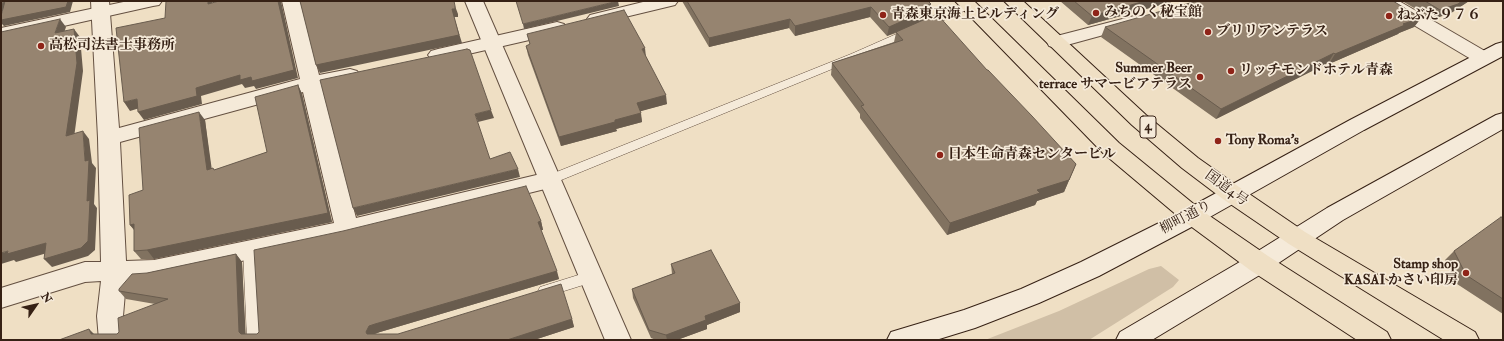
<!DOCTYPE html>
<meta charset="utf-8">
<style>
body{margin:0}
#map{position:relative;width:1504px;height:341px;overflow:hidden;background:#efdfc4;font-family:"IM FELL Double Pica",serif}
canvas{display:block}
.frame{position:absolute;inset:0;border:2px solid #362115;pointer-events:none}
.north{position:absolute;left:16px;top:285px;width:40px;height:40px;-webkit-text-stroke:3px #f5ead9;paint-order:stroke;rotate:56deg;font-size:11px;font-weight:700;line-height:16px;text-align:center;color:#362115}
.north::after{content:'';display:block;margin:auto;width:14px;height:18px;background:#362115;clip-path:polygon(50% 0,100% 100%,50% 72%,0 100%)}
</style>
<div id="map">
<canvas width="1504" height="341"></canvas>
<div class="frame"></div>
<div class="north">N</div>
</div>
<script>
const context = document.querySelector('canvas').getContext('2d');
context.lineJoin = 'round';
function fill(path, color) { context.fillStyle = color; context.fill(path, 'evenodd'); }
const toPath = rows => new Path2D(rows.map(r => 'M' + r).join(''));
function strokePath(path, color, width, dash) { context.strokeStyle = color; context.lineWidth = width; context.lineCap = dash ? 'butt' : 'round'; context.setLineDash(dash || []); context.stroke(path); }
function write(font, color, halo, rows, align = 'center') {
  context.font = font + ' "IM FELL Double Pica","Noto Serif JP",serif'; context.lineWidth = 3.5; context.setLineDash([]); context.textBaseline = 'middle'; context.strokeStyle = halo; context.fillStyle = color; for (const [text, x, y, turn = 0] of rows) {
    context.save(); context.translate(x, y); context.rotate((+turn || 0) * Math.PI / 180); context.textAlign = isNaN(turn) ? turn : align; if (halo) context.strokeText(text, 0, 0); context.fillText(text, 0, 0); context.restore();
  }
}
const green = toPath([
 [1161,266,1179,280,1173,287,1089,340,985,340,1059,311,1149,269]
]);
const service = toPath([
 [969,2,973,3,974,5,973,7,859,58,554,183,549,185,544,183,542,180,544,177,851,54,969,2],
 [250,243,255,245,257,249,263,340,247,340,243,249,245,245,250,243],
 [591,271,596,273,598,277,596,281,545,297,540,295,538,291,540,287,591,271]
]);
const minor = toPath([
 [91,1,109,1,119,128,300,79,282,1,300,1,319,75,350,69,357,71,360,75,357,79,322,87,356,218,549,172,557,174,560,180,557,186,549,188,347,238,154,280,126,281,123,316,125,340,99,340,97,316,101,281,85,282,1,308,1,288,85,262,101,262,98,138,91,1],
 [303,92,334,223,154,260,126,261,120,142,303,92],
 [647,1,678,1,675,5,596,24,590,23,587,19,590,15,647,1],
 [1377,1,1399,1,1490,54,1493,58,1490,62,1483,64,1476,62,1380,5,1377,1],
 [1134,16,1140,17,1143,21,1140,25,1056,48,1049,46,1047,42,1049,38,1134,16],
 [557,22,564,24,566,28,564,32,438,61,431,59,428,55,431,51,438,49,557,22]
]);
const tertiary = toPath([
 [128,1,162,1,159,5,153,6,1,40,1,28,128,1],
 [465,1,483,1,631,340,605,340,465,1]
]);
const secondary = toPath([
 [1503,42,1503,56,1364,130,1201,222,1099,276,1039,303,975,328,936,340,887,340,891,332,964,310,1021,289,1081,262,1185,210,1350,120,1496,44,1503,42],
 [1503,113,1503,129,1343,220,1268,270,1152,340,1116,340,1120,332,1250,256,1327,208,1496,115,1503,113]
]);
const trunk = toPath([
 [955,1,974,1,1119,143,1201,210,1268,256,1387,332,1391,340,1357,340,1250,270,1185,222,1103,153,955,1],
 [1004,1,1023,1,1146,115,1198,158,1239,187,1305,232,1475,332,1479,340,1444,340,1289,244,1223,199,1182,168,1132,125,1004,1]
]);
const wall = toPath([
 [682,1,928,1,930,14,929,14,928,18,987,70,1076,164,1064,192,1037,201,1035,205,947,235,860,118,860,114,831,75,832,63,894,42,896,33,887,36,870,17,795,36,789,28,709,47],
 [1060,1,1175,1,1088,25],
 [1402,1,1469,1,1451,13,1433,19],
 [1421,18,1414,27,1399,33,1398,34,1329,64,1328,63,1216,119,1101,37,1105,27],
 [527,34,645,55,667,104,640,111,642,122,616,129,617,131,561,146,528,55,526,46,530,45],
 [298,85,302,94,332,222,154,259,141,259,134,251,134,230,130,225,143,190,205,120,211,169,215,170,267,152],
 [1503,218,1503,314,1457,284,1445,260,1454,251],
 [541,221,543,230,541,230,559,279,380,332,375,334,398,334,572,319,574,327,534,340,94,334,117,334,155,304,126,299,119,291,147,273,236,254,242,262,245,334,257,334],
 [671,264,740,303,740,312,707,325,707,329,677,340,656,340,651,338,633,298,632,289,672,274]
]);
const shadedWall = toPath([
 [5,1,9,7,1,11,1,4],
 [68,1,73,1,70,12,4,26,1,23,1,20],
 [208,1,212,1,213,12,208,4],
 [278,1,281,1,298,78,256,89,254,86,245,88,242,84,201,96,202,104,144,120,138,112,196,88],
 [618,1,619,6,524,29,523,24],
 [1145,1,1175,1,1088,25,1092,16],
 [1462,1,1469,1,1451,13,1433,19,1440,10],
 [931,4,930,14,929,14,928,18,887,36,889,27,927,5],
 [455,6,458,14,458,17,454,17,462,43,320,73,316,65,452,9],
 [871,7,870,17,795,36,795,26],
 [1421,18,1414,27,1399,33,1398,34,1329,64,1335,54,1403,24],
 [60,19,66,27,61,42,55,33],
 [790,19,789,28,709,47,709,38],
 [74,29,80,37,83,71,73,145,66,136],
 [645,48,646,57,642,49],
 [1334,53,1328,63,1216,119,1221,109],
 [298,85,302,94,332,222,154,259,147,250,328,213],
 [666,95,667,104,638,112,637,103],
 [137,99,143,107,130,111,124,102],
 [491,110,494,118,478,122,475,114],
 [199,112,205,120,213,178,207,170],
 [641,113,642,122,616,129,617,131,561,146,559,137,615,120],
 [83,131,89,139,92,163,96,168,94,204,97,208,95,250,88,256,52,267,44,259,87,201,85,161],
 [1076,164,1064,192,1037,201,1035,205,947,235,950,223,1037,190],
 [518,169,520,177,357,216,353,208],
 [541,221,543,230,541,230,538,222],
 [134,224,137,233,130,225],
 [46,243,54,251,16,262,14,260,1,264,1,253],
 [236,254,242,262,246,340,239,332],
 [557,271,559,279,380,332,374,334,371,340,366,332,369,326,375,324],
 [740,303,740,312,707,325,707,329,677,340,667,340,666,335,705,316],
 [572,319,574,327,534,340,507,340],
 [89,329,97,337,91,334]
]);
const building = toPath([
 [1,1,68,1,66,7,1,20,1,16,5,1,1,4,1,1],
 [166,1,208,1,208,4,219,1,278,1,294,70,252,81,251,77,240,80,240,75,196,88,197,96,138,112,137,99,124,102,116,28,165,18,166,1],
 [300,1,454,1,455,6,455,9,452,9,459,35,316,65,300,1],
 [516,1,618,1,523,24,516,1],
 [687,1,928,1,931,4,927,5,930,9,889,27,871,7,795,26,790,19,709,38,687,1],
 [1074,1,1145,1,1092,16,1074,1],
 [1197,1,1393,1,1421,18,1403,24,1405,25,1335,54,1334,53,1221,109,1105,27,1197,1],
 [1425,1,1462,1,1458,4,1440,10,1425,1],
 [624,10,645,48,642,49,666,95,637,103,641,113,615,120,615,122,559,137,526,46,530,44,527,34,624,10],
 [937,14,987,70,988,70,1032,116,1076,164,1069,180,1037,190,1040,193,950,223,861,106,864,105,832,63,903,40,896,32,937,14],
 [60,19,55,33,74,29,77,63,66,136,83,131,85,161,89,160,87,201,90,200,88,241,81,248,44,259,46,243,7,254,8,251,1,253,1,32,60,19],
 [467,49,470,50,491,110,475,114,490,159,510,152,518,169,353,208,320,80,467,49],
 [298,85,328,213,147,250,134,251,134,224,130,225,129,195,143,190,139,128,199,112,207,170,213,168,214,170,267,152,255,97,298,85],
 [526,186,541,221,538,222,557,271,375,324,369,326,366,332,367,334,398,334,561,284,572,319,507,340,59,340,89,329,91,334,117,334,119,332,118,318,168,299,119,291,119,289,132,274,147,273,236,254,239,332,241,334,257,334,259,332,254,250,343,231,526,186],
 [1501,217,1503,218,1503,299,1466,275,1454,251,1501,217],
 [711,250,740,303,705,316,706,320,666,335,649,330,632,289,675,273,671,264,711,250]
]);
const markers = [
 [1096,13,4,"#8f2418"],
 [883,15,4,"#8f2418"],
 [1389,16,4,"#8f2418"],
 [1208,32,4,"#8f2418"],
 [41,46,4,"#8f2418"],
 [1231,71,4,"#8f2418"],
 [1200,77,4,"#8f2418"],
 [1218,141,4,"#8f2418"],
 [940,155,4,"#8f2418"],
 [1466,273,4,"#8f2418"]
];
const shields = [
 [1148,127,16]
];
const shieldNames = [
 ["4",1148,127]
];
const poiNames = [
 ["みちのく秘宝館",1104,13],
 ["青森東京海上ビルディング",891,15],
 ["ねぶた９７６",1397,16],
 ["ブリリアンテラス",1216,32],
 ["高松司法書士事務所",49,46],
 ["Summer Beer",1192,69,"right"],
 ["terrace サマービアテラス",1192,85,"right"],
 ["リッチモンドホテル青森",1239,71],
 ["Tony Roma's",1226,141],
 ["日本生命青森センタービル",948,155],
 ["Stamp shop",1458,265,"right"],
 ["KASAI かさい印房",1458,281,"right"]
];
const streetNames = [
 ["国道4号",1226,189,36],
 ["柳町通り",1186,218,-28]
];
fill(green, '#d0bfa6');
strokePath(service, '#645041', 1);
strokePath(minor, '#645041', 2);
strokePath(tertiary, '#645041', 2);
strokePath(secondary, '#362115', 2);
strokePath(trunk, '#362115', 2);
fill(service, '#f5ead9');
fill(minor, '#f5ead9');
fill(tertiary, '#f5ead9');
fill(secondary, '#f5ead9');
fill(trunk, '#efdfc4');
fill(wall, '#817260');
fill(shadedWall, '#695c4e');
fill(building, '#968470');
strokePath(building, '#695c4e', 1);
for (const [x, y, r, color] of markers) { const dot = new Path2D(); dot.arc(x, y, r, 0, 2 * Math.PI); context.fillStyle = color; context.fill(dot); strokePath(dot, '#f5ead9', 1.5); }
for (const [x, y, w] of shields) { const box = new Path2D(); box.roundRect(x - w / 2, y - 11, w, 22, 3); context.fillStyle = '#f5ead9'; context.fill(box); strokePath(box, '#362115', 1); }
write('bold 13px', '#362115', null, shieldNames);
write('bold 14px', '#362115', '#f5ead9', poiNames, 'left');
write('14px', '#362115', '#f5ead9', streetNames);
</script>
